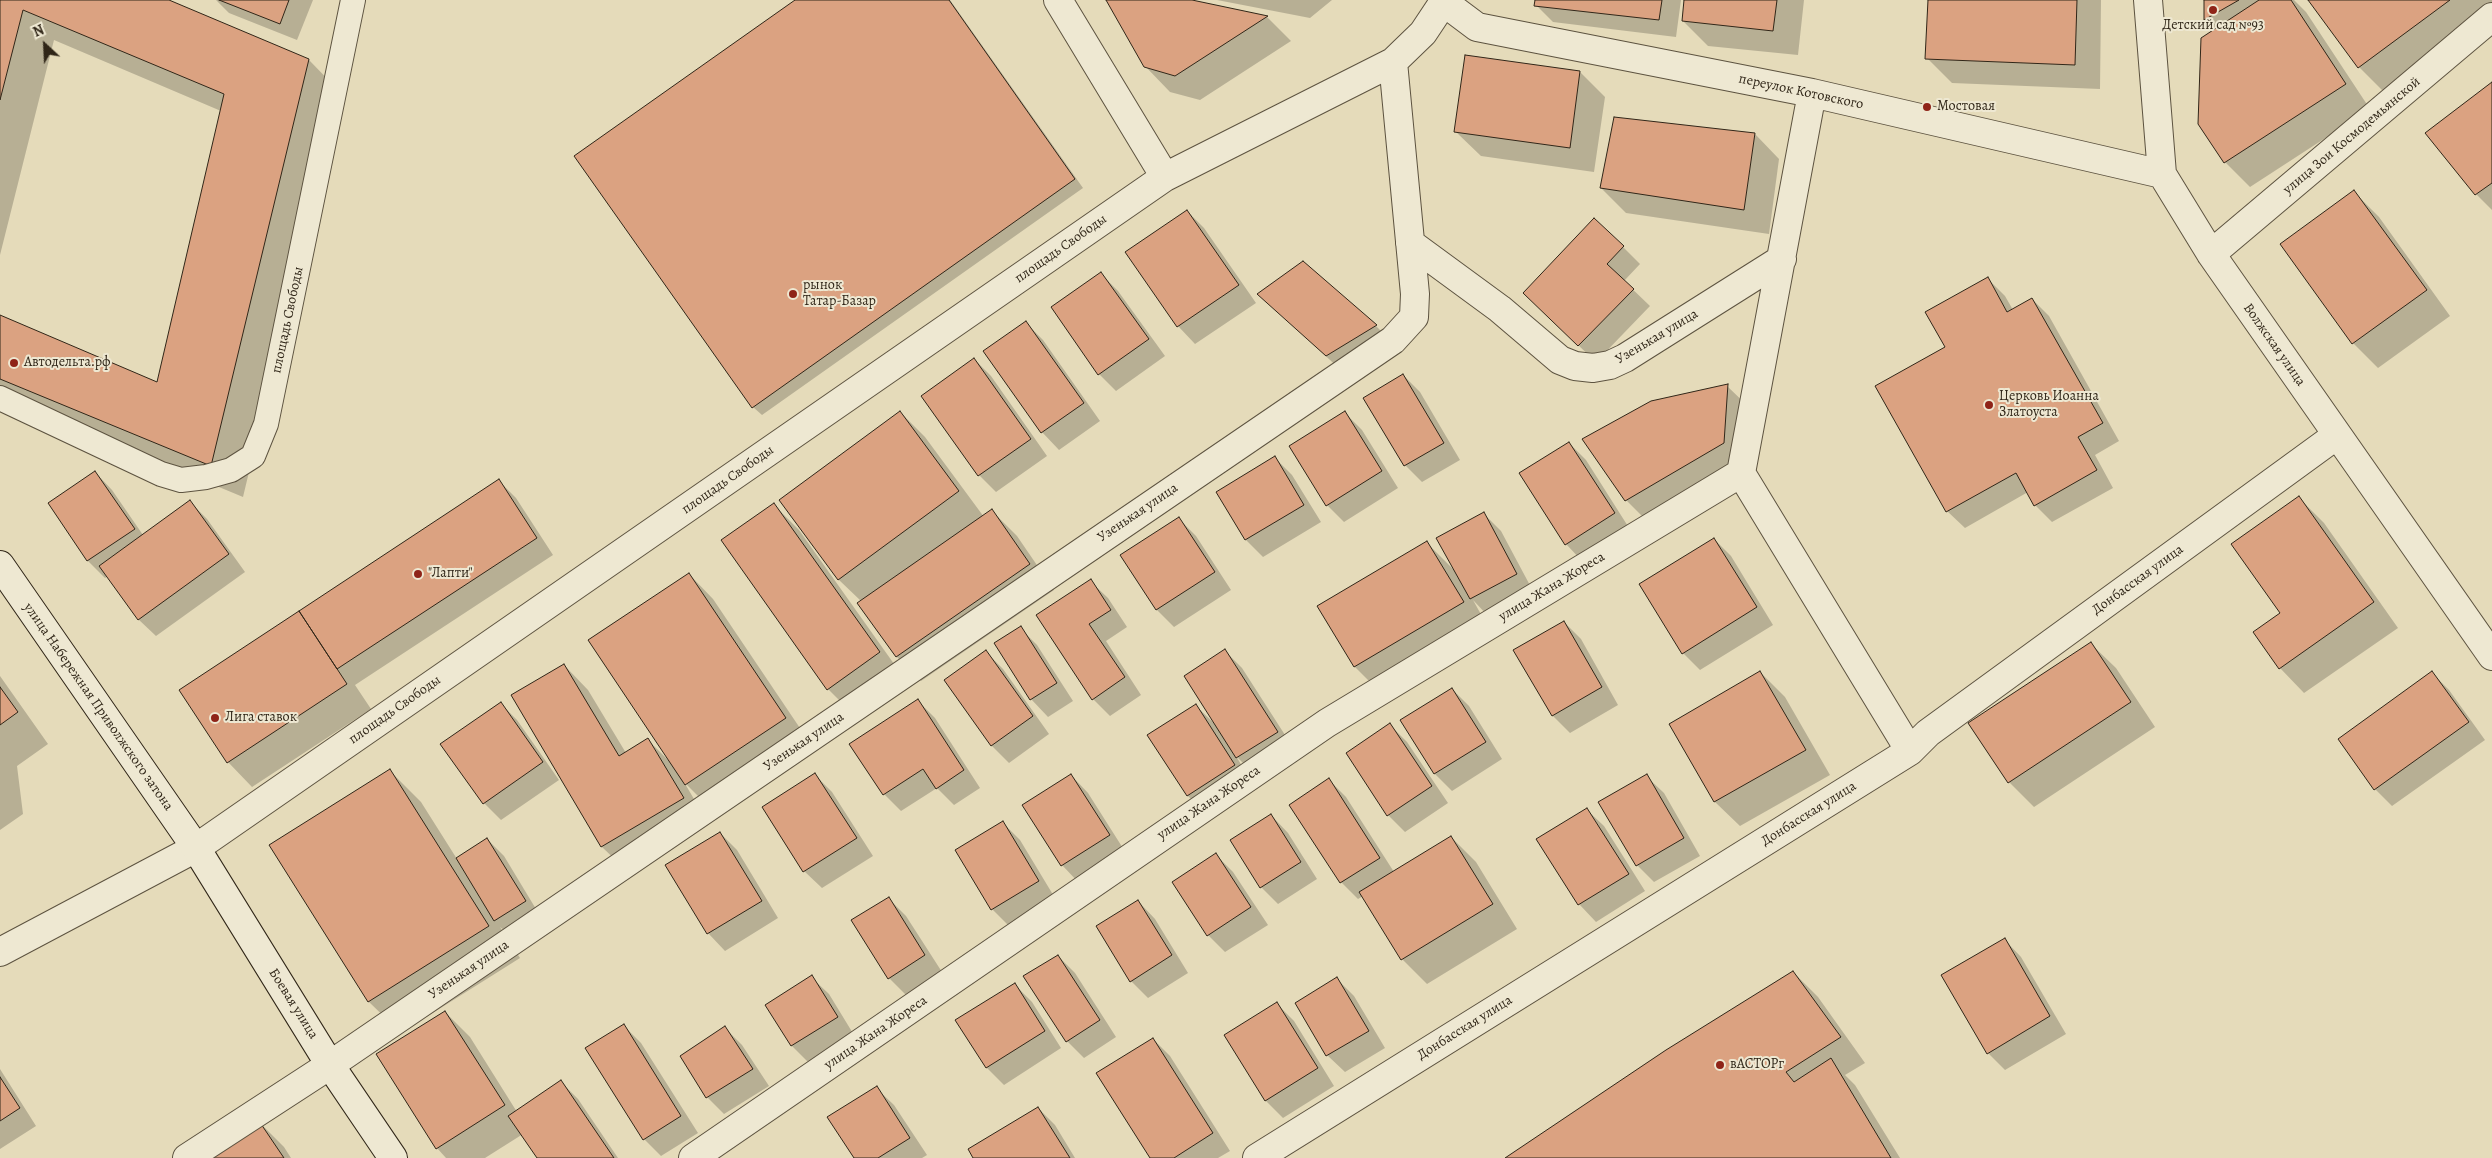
<!DOCTYPE html>
<meta charset="utf-8">
<style>
body{margin:0}
#map{position:relative;width:2492px;height:1158px;overflow:hidden;background:#e5dbba;font-family:Alegreya,serif}
canvas{display:block}
.north{position:absolute;left:20px;top:20px;width:50px;height:50px;-webkit-text-stroke:4px #eee8d2;paint-order:stroke;rotate:335deg;font-size:14px;font-weight:700;line-height:20px;text-align:center;color:#302618}
.north::after{content:'';display:block;margin:auto;width:18px;height:22px;background:#302618;clip-path:polygon(50% 0,100% 100%,50% 72%,0 100%)}
</style>
<div id="map">
<canvas width="2492" height="1158"></canvas>
<div class="north">N</div>
</div>
<script>
const context = document.querySelector('canvas').getContext('2d');
context.lineJoin = 'round';
function fill(path, color) { context.fillStyle = color; context.fill(path, 'evenodd'); }
const toPath = rows => new Path2D(rows.map(r => 'M' + r).join(''));
function strokePath(path, color, width, dash) { context.strokeStyle = color; context.lineWidth = width; context.lineCap = dash ? 'butt' : 'round'; context.setLineDash(dash || []); context.stroke(path); }
function write(font, color, halo, rows, align = 'center') {
  context.font = font + ' Alegreya,serif'; context.lineWidth = 4; context.setLineDash([]); context.textBaseline = 'middle'; context.strokeStyle = halo; context.fillStyle = color; for (const [text, x, y, turn = 0] of rows) {
    context.save(); context.translate(x, y); context.rotate((+turn || 0) * Math.PI / 180); context.textAlign = isNaN(turn) ? turn : align; if (halo) context.strokeText(text, 0, 0); context.fillText(text, 0, 0); context.restore();
  }
}
const shadow = toPath([
 [0,0,166,0,309,60,340,92,243,497,0,396,0,316,158,384,221,111,54,40,0,255],
 [216,0,313,0,297,40,229,13],
 [798,0,950,0,1083,188,762,415,753,407],
 [1107,0,1186,0,1267,17,1291,41,1200,100,1170,92,1145,66],
 [1217,0,1332,0,1310,18],
 [1536,0,1681,0,1676,37,1553,22,1536,5],
 [1686,0,1804,0,1798,55,1708,46,1683,21],
 [1929,0,2101,0,2100,89,1952,83,1927,58],
 [2205,0,2294,0,2306,12,2370,109,2250,187,2225,162,2216,30,2206,19],
 [2309,0,2492,0,2492,12,2384,92,2359,67],
 [1580,72,1605,97,1594,172,1481,156,1456,132],
 [2492,84,2492,210,2476,194],
 [1755,134,1779,159,1769,234,1626,213,1601,188],
 [2354,192,2379,217,2450,316,2378,368,2353,343],
 [1187,211,1204,228,1256,303,1195,344,1178,326,1127,252],
 [1623,247,1640,264,1624,281,1650,306,1596,362,1541,310],
 [1303,262,1376,326,1393,343,1344,373,1259,294],
 [1101,274,1118,291,1165,356,1116,391,1099,374],
 [1988,279,2005,296,2013,310,2032,299,2049,316,2119,441,2095,455,2113,488,2052,522,2035,505,2028,492,1965,528,1947,511,1877,386,1946,348],
 [1026,323,1043,340,1100,421,1059,450,1042,432,985,351],
 [974,359,991,376,1047,456,996,492,979,475],
 [1403,375,1420,392,1460,460,1422,482,1405,465],
 [1727,386,1752,410,1749,468,1651,525,1626,500],
 [900,412,925,437,984,517,992,511,1017,536,1054,590,921,681,897,657,859,603,861,601,839,580,780,500],
 [1345,413,1362,430,1398,488,1344,522,1327,505],
 [1569,443,1586,460,1631,531,1583,562,1566,544],
 [1275,458,1292,475,1321,522,1263,557,1246,540],
 [95,472,112,490,143,535,190,502,207,519,245,572,156,636,138,619,108,576,105,578,88,561,49,503],
 [499,481,516,498,553,555,355,685,371,709,252,787,228,762],
 [2299,498,2324,523,2398,628,2304,693,2280,668,2282,614],
 [774,505,799,530,904,678,853,714,828,689,723,541],
 [1484,514,1501,531,1533,591,1488,616,1473,600,1488,627,1380,692,1355,667,1319,607,1427,543,1454,570],
 [1179,519,1196,536,1231,590,1174,627,1157,610,1122,556],
 [1714,539,1731,556,1773,625,1700,670,1683,653],
 [689,574,713,599,810,743,711,809,684,782,708,823,627,871,602,847,512,696,564,665,588,690,626,753,648,740,670,762],
 [1090,581,1108,598,1127,627,1106,641,1141,695,1110,716,1093,699,1037,616],
 [1564,622,1581,639,1618,705,1570,733,1553,716],
 [1020,628,1037,645,1073,701,1048,717,1031,699],
 [2091,644,2116,668,2155,727,2034,807,2009,782],
 [1225,651,1242,668,1294,749,1254,774,1236,756,1252,783,1205,813,1188,796,1149,736,1196,706,1216,725],
 [986,652,1003,669,1049,734,1009,763,992,746],
 [1760,672,1785,697,1830,775,1740,826,1715,802,1670,724],
 [2432,673,2449,690,2485,740,2392,806,2375,789],
 [0,676,48,744,17,766,23,814,0,830],
 [1452,689,1469,706,1502,759,1452,791,1435,774],
 [918,701,935,718,980,788,954,805,937,788,901,811,884,794],
 [500,703,517,720,559,780,501,820,484,803,442,744],
 [1390,725,1407,742,1448,803,1405,832,1388,815,1347,754],
 [390,771,421,802,457,859,487,839,504,856,542,919,512,937,500,927,520,958,401,1033,369,1002,271,846],
 [815,775,832,792,873,856,822,888,804,871],
 [1071,775,1088,793,1126,853,1079,883,1062,865],
 [1646,776,1664,793,1700,856,1654,882,1637,865],
 [1329,780,1346,797,1394,872,1451,837,1476,862,1517,929,1427,984,1402,959,1363,896,1358,899,1341,882],
 [1586,809,1604,826,1645,891,1596,922,1579,904,1538,839],
 [1271,815,1288,833,1317,879,1278,904,1261,887],
 [1003,823,1020,840,1055,898,1009,926,992,909],
 [720,833,737,850,778,918,725,951,708,933,667,865],
 [1216,855,1233,872,1268,925,1225,952,1208,935],
 [889,899,906,916,942,972,906,995,889,978],
 [1138,901,1155,919,1188,973,1148,998,1131,981],
 [2004,939,2021,957,2066,1034,2005,1070,1988,1053],
 [1058,956,1075,973,1116,1037,1084,1058,1067,1041],
 [1793,972,1818,997,1865,1063,1845,1075,1855,1085,1900,1158,1506,1158],
 [811,977,829,994,854,1035,809,1063,792,1046],
 [1337,979,1354,996,1385,1048,1345,1072,1327,1055],
 [1014,984,1032,1002,1061,1048,1004,1085,987,1068,957,1020],
 [1277,1004,1294,1021,1334,1086,1283,1118,1266,1101,1226,1035],
 [445,1012,470,1037,517,1112,561,1082,578,1099,618,1158,539,1158,523,1134,485,1158,446,1158,437,1148],
 [624,1026,641,1043,698,1133,661,1156,644,1139],
 [725,1028,742,1045,769,1086,724,1114,707,1097,681,1056],
 [1153,1039,1170,1056,1230,1151,1218,1158,1151,1158],
 [0,1069,36,1126,0,1149],
 [876,1088,894,1105,927,1155,922,1158,855,1158],
 [1038,1108,1055,1125,1075,1158,975,1158],
 [259,1122,284,1147,291,1158,205,1158]
]);
const building = toPath([
 [0,0,169,0,309,59,211,466,0,379,0,315,157,382,224,94,23,10,0,100,0,0],
 [219,0,289,0,280,24,219,0],
 [795,0,949,0,1075,179,752,408,574,156,795,0],
 [1106,0,1192,0,1268,16,1175,76,1144,67,1106,0],
 [1535,0,1662,0,1659,20,1534,6,1535,0],
 [1684,0,1777,0,1773,31,1682,21,1684,0],
 [1928,0,2077,0,2075,65,1925,59,1928,0],
 [2204,0,2239,0,2204,20,2204,0],
 [2259,0,2291,0,2346,84,2224,163,2198,124,2201,38,2259,0],
 [2308,0,2450,0,2358,68,2308,0],
 [1465,55,1580,71,1570,148,1454,132,1465,55],
 [2492,82,2492,183,2475,195,2425,133,2492,82],
 [1614,117,1755,133,1744,210,1600,188,1614,117],
 [2354,190,2427,290,2352,344,2280,244,2354,190],
 [1187,210,1239,285,1177,327,1125,252,1187,210],
 [1594,218,1624,246,1607,264,1634,289,1578,346,1523,293,1594,218],
 [1303,261,1377,325,1326,356,1257,294,1303,261],
 [1101,272,1149,339,1098,375,1051,307,1101,272],
 [1988,277,2007,312,2032,298,2103,423,2078,437,2097,470,2034,506,2016,473,1946,512,1875,386,1945,347,1925,312,1988,277],
 [1026,321,1084,403,1041,433,983,351,1026,321],
 [974,358,1031,439,978,476,921,396,974,358],
 [1403,374,1444,443,1404,466,1363,398,1403,374],
 [1728,384,1724,443,1625,501,1582,439,1651,401,1728,384],
 [900,411,959,491,838,580,779,500,900,411],
 [1345,411,1382,471,1326,506,1289,446,1345,411],
 [1569,442,1615,513,1565,545,1519,473,1569,442],
 [1275,456,1304,505,1245,540,1216,492,1275,456],
 [95,471,135,529,87,561,48,503,95,471],
 [499,479,537,538,337,669,299,611,499,479],
 [2299,496,2374,602,2279,669,2253,632,2280,613,2231,544,2299,496],
 [190,500,229,554,138,620,99,566,190,500],
 [774,503,880,652,827,690,721,540,774,503],
 [992,509,1030,564,896,657,857,603,992,509],
 [1484,512,1517,574,1470,599,1436,538,1484,512],
 [1179,517,1215,572,1156,610,1120,555,1179,517],
 [1714,538,1757,607,1682,654,1639,584,1714,538],
 [1427,541,1464,602,1354,667,1317,606,1427,541],
 [689,573,786,718,685,785,588,640,689,573],
 [1091,579,1111,610,1089,624,1125,677,1092,700,1036,615,1091,579],
 [299,611,347,684,227,763,179,690,299,611],
 [1564,621,1602,687,1552,716,1513,650,1564,621],
 [1021,626,1057,683,1030,700,994,643,1021,626],
 [2091,642,2131,702,2008,783,1968,723,2091,642],
 [1225,649,1278,732,1236,758,1184,676,1225,649],
 [986,650,1033,716,991,746,944,680,986,650],
 [564,664,619,756,648,738,684,798,601,847,511,695,564,664],
 [1760,671,1806,750,1714,802,1669,724,1760,671],
 [2432,671,2469,722,2374,790,2338,739,2432,671],
 [0,687,18,712,0,725,0,687],
 [1452,688,1486,742,1434,774,1400,720,1452,688],
 [918,699,964,770,936,789,923,769,883,795,849,744,918,699],
 [501,702,543,762,483,804,440,744,501,702],
 [1196,704,1235,765,1187,796,1147,735,1196,704],
 [1390,723,1432,786,1387,816,1346,753,1390,723],
 [390,769,489,926,368,1002,269,845,390,769],
 [815,773,857,838,803,872,762,807,815,773],
 [1071,774,1110,835,1061,866,1022,805,1071,774],
 [1647,774,1684,838,1636,866,1598,802,1647,774],
 [1329,778,1380,858,1340,883,1289,805,1329,778],
 [1587,808,1629,874,1578,905,1536,839,1587,808],
 [1271,814,1301,862,1260,888,1230,840,1271,814],
 [1003,821,1039,881,991,910,955,850,1003,821],
 [720,832,762,901,707,934,665,865,720,832],
 [1451,836,1493,904,1401,960,1359,892,1451,836],
 [487,838,526,901,494,921,456,858,487,838],
 [1216,853,1251,907,1207,936,1172,882,1216,853],
 [889,897,925,955,888,979,851,920,889,897],
 [1138,900,1172,955,1130,982,1096,926,1138,900],
 [2005,938,2050,1016,1987,1054,1941,975,2005,938],
 [1058,955,1100,1020,1066,1042,1023,976,1058,955],
 [1793,971,1841,1037,1786,1072,1794,1082,1831,1058,1891,1158,1505,1158,1666,1050,1793,971],
 [812,975,838,1017,791,1046,765,1005,812,975],
 [1337,977,1369,1031,1326,1056,1295,1003,1337,977],
 [1015,983,1045,1031,986,1068,955,1020,1015,983],
 [1277,1002,1318,1068,1265,1101,1224,1035,1277,1002],
 [445,1011,505,1105,436,1149,376,1054,445,1011],
 [624,1024,681,1116,643,1140,585,1048,624,1024],
 [725,1026,753,1069,706,1098,680,1056,725,1026],
 [1153,1038,1213,1133,1174,1158,1150,1158,1096,1073,1153,1038],
 [0,1077,20,1108,0,1121,0,1077],
 [561,1080,614,1158,537,1158,508,1116,561,1080],
 [877,1086,910,1138,878,1158,854,1158,827,1117,877,1086],
 [1038,1107,1070,1158,973,1158,968,1149,1038,1107],
 [259,1121,284,1158,203,1158,259,1121]
]);
const service = toPath([
 [0,398,161,474,181,480,206,477,231,470,253,456,266,424,353,0]
]);
const minor = toPath([
 [1058,0,1165,177],
 [2148,0,2162,174,2211,254,2492,656],
 [1445,3,1477,27,1812,93,2162,174],
 [1812,93,1741,473,1910,751],
 [1410,243,1500,309,1560,360,1575,366,1593,368,1610,365,1625,358,1782,259],
 [2211,254,2492,17],
 [0,952,196,848,1165,177,1393,62,1423,33,1445,0],
 [187,1158,330,1065,1393,340,1414,317,1415,294,1393,62],
 [693,1158,1327,723,1741,473],
 [1257,1158,1910,751,1928,733,2337,435]
]);
const secondary = toPath([
 [0,565,196,848,330,1065,393,1158]
]);
const markers = [
 [2213,10,5,"#8f2418"],
 [1927,107,5,"#8f2418"],
 [793,294,5,"#8f2418"],
 [14,363,5,"#8f2418"],
 [1989,405,5,"#8f2418"],
 [418,574,5,"#8f2418"],
 [215,718,5,"#8f2418"],
 [1720,1065,5,"#8f2418"]
];
const poiNames = [
 ["Детский сад №93",2213,26,"center"],
 ["Мостовая",1937,107],
 ["рынок",803,286],
 ["Татар-Базар",803,302],
 ["Автодельта.рф",24,363],
 ["Церковь Иоанна",1999,397],
 ["Златоуста",1999,413],
 ["\"Лапти\"",428,574],
 ["Лига ставок",225,718],
 ["вАСТОРг",1730,1065]
];
const streetNames = [
 ["переулок Котовского",1801,92,12],
 ["улица Зои Космодемьянской",2352,136,-40],
 ["площадь Свободы",1061,249,-35],
 ["площадь Свободы",288,320,-78],
 ["Узенькая улица",1657,337,-31],
 ["Волжская улица",2274,345,55],
 ["площадь Свободы",728,480,-35],
 ["Узенькая улица",1138,513,-34],
 ["Донбасская улица",2138,580,-36],
 ["улица Жана Жореса",1552,587,-31],
 ["улица Набережная Приволжского затона",98,707,55],
 ["площадь Свободы",395,710,-35],
 ["Узенькая улица",804,742,-34],
 ["улица Жана Жореса",1209,803,-34],
 ["Донбасская улица",1809,814,-32],
 ["Узенькая улица",469,970,-34],
 ["Боевая улица",293,1004,58],
 ["Донбасская улица",1465,1028,-32],
 ["улица Жана Жореса",876,1033,-34]
];
fill(shadow, '#0003');
fill(building, '#dba281');
strokePath(building, '#302618', 1);
strokePath(service, '#5d5340', 26);
strokePath(minor, '#5d5340', 30);
strokePath(secondary, '#302618', 30);
strokePath(service, '#eee8d2', 24);
strokePath(minor, '#eee8d2', 28);
strokePath(secondary, '#eee8d2', 28);
for (const [x, y, r, color] of markers) { const dot = new Path2D(); dot.arc(x, y, r, 0, 2 * Math.PI); context.fillStyle = color; context.fill(dot); strokePath(dot, '#eee8d2', 2); }
write('14px', '#302618', '#eee8d2', poiNames, 'left');
write('14px', '#302618', '#eee8d2', streetNames);
</script>
